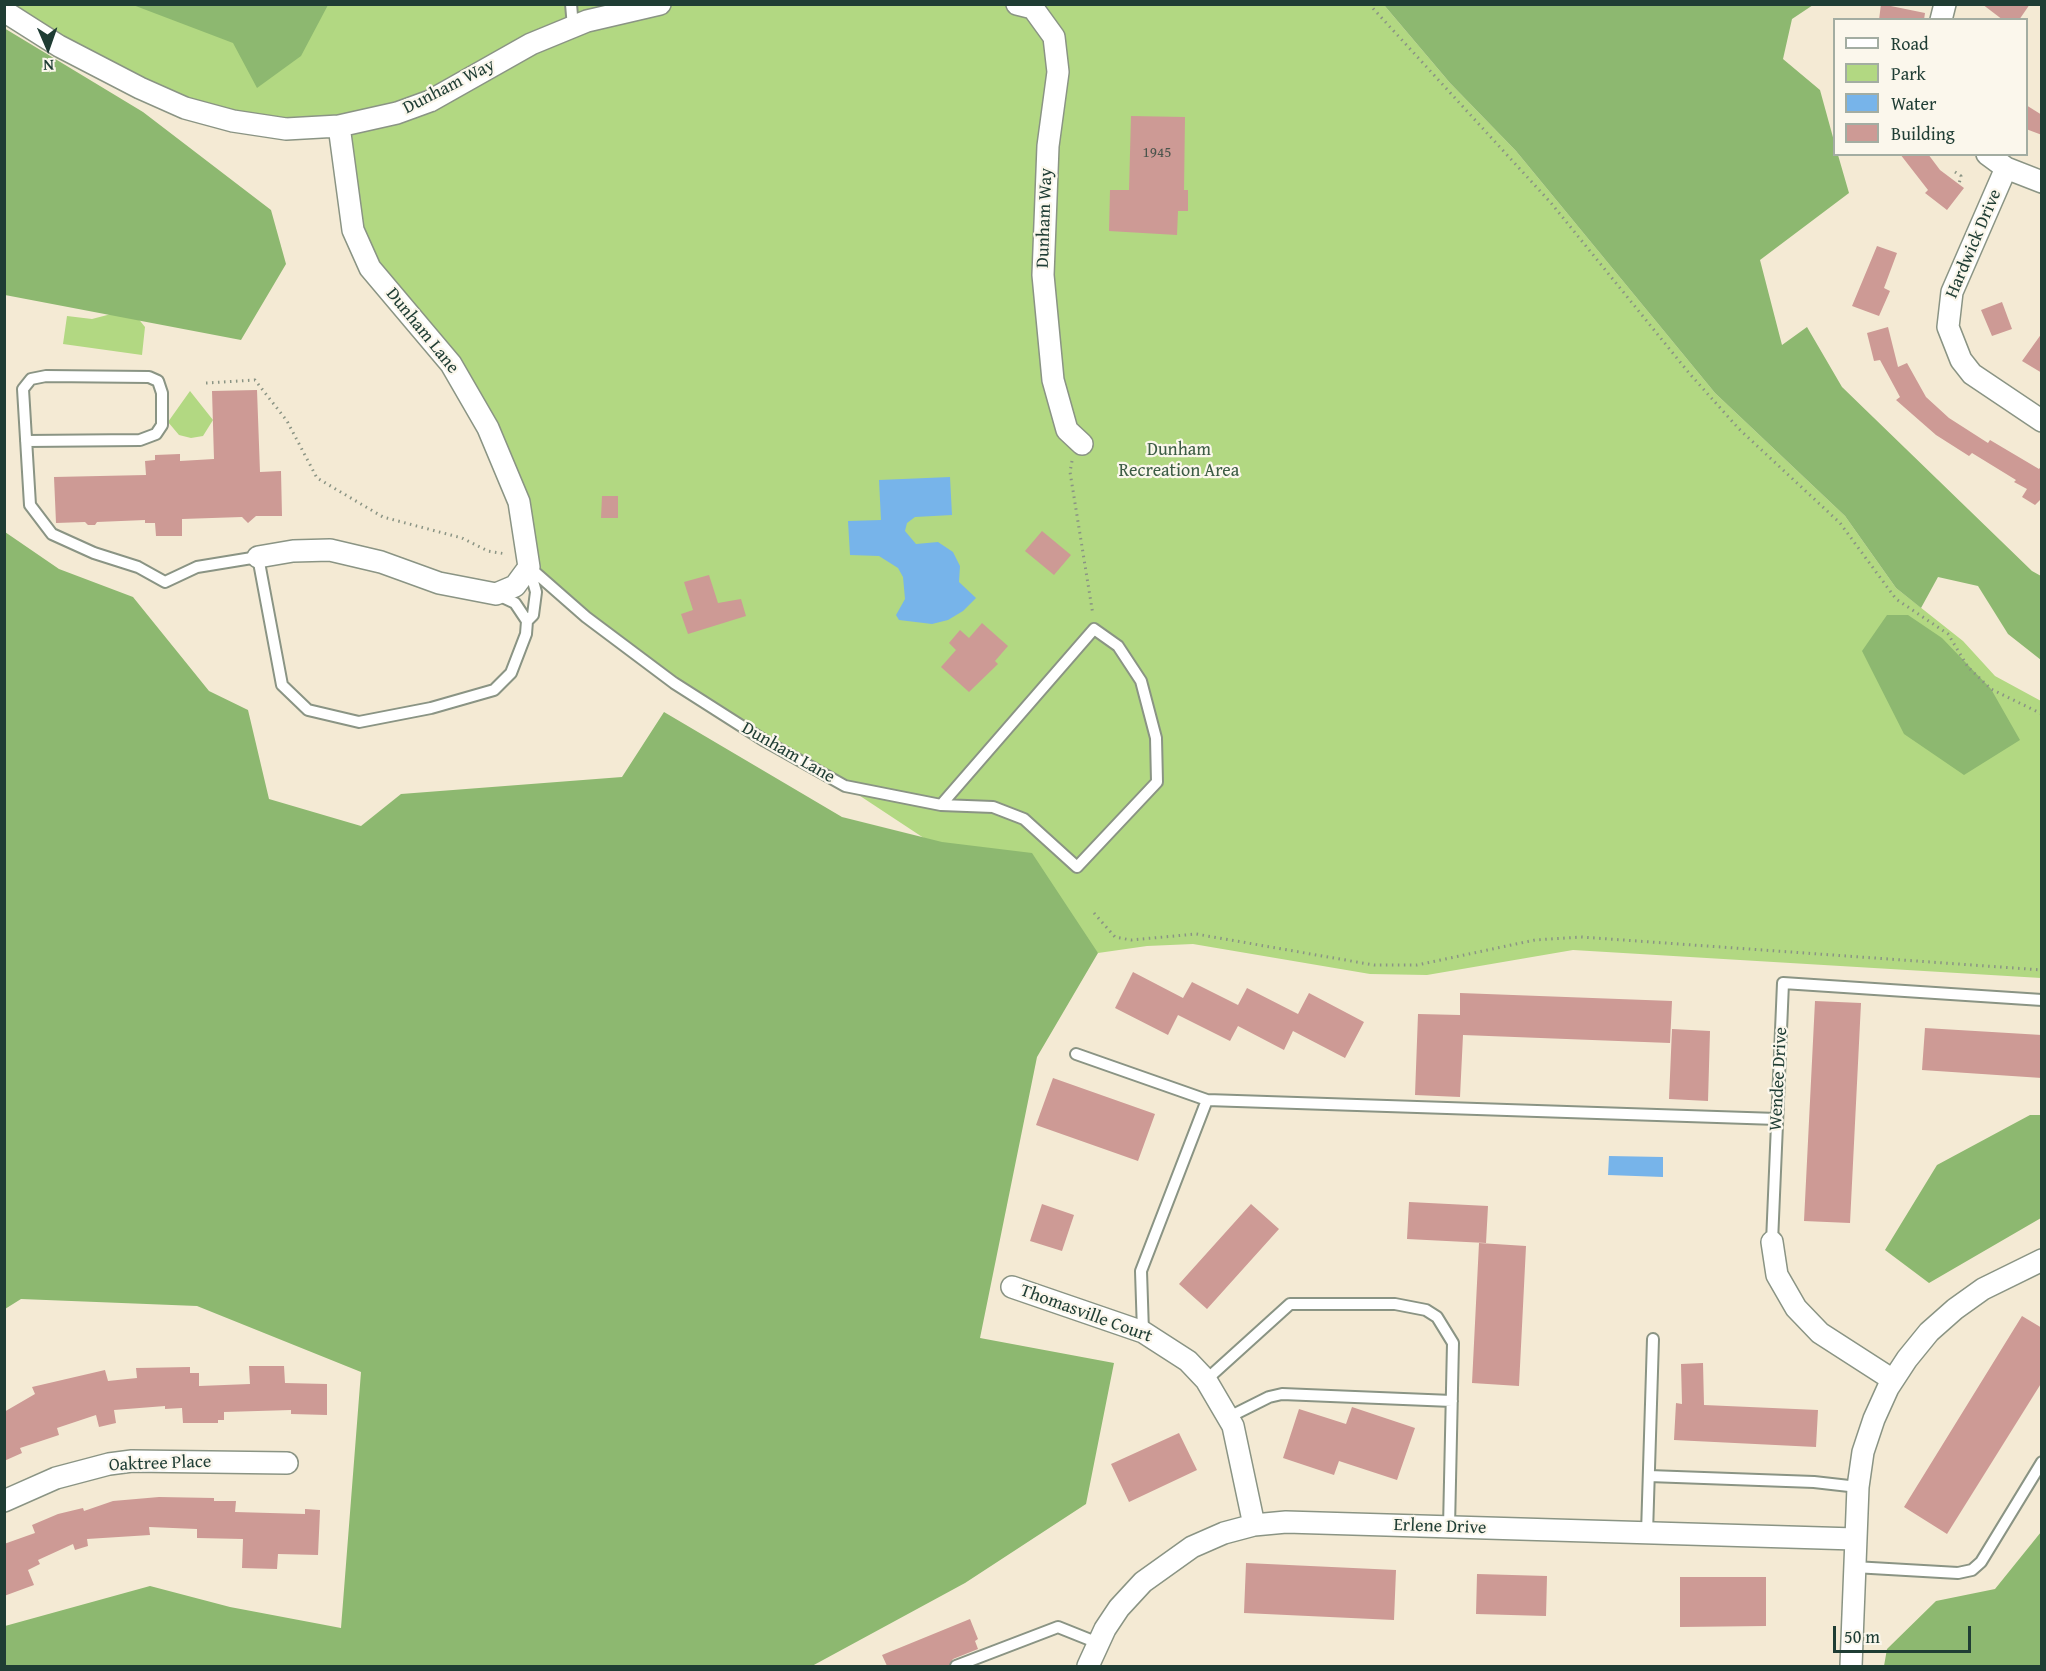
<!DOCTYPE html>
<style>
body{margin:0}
#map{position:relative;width:2046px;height:1671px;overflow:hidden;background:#f4ead4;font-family:"Gentium Book Plus",serif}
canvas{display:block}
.frame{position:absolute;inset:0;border:6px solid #1f3d34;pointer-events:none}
.legend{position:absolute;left:1833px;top:18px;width:195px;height:138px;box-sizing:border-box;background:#fbf7ec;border:2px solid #a3ada2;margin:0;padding:8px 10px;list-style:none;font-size:18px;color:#1f3d34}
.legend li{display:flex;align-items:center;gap:12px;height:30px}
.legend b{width:30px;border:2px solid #a3ada2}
.north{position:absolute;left:18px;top:18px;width:60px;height:60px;-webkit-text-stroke:4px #fbf7ec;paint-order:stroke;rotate:178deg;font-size:16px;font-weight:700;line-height:24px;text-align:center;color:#1f3d34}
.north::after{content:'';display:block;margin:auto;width:21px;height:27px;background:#1f3d34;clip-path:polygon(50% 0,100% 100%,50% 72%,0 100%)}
.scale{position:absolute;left:1833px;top:1626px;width:138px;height:27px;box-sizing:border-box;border:3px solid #1f3d34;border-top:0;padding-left:8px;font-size:18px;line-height:21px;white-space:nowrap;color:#1f3d34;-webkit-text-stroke:4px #fbf7ec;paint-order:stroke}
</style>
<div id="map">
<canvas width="2046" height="1671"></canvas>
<div class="frame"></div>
<ul class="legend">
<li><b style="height:8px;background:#fff"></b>Road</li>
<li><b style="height:16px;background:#b2d882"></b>Park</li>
<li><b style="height:16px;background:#77b4ea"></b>Water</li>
<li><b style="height:16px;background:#cd9a95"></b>Building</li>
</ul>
<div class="north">N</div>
<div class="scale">50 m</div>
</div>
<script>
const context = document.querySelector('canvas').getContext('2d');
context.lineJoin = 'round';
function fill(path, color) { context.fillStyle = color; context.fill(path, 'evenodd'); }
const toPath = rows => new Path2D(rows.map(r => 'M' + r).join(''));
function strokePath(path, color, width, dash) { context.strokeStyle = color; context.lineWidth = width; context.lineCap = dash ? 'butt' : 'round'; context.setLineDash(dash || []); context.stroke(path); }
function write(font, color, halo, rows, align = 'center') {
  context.font = font + ' "Gentium Book Plus",serif'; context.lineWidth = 4.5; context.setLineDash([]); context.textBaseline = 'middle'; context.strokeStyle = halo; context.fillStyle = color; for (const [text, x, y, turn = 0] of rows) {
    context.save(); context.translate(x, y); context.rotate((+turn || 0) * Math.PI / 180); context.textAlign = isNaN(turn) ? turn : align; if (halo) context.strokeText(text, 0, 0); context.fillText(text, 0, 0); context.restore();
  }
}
const green = toPath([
 [4,5,1384,5,1450,83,1516,151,1715,393,1845,516,1896,588,1963,641,1995,676,2041,701,2041,978,1573,950,1427,975,1370,974,1193,944,1147,946,1098,953,845,786,675,683,529,567,488,428,370,268,339,126,185,108],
 [115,313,137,317,145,327,142,355,63,344,67,316,92,319],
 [190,391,213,420,203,436,191,438,179,435,168,422]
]);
const forest = toPath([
 [133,5,328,5,301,56,257,88,233,43],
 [1384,5,1813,5,1792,19,1783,59,1820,90,1834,141,1834,154,1838,155,1849,193,1760,260,1782,345,1807,327,1842,387,2032,571,2041,576,2041,660,2008,634,1978,586,1938,577,1921,608,1896,588,1845,516,1715,393,1516,151,1450,83],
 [4,28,143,112,271,210,286,264,241,340,5,295],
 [5,532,59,569,133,597,209,691,248,710,269,799,361,826,401,794,622,777,664,712,842,817,942,842,1032,853,1098,953,1037,1057,980,1338,1114,1363,1086,1504,965,1583,812,1666,5,1666,5,1626,150,1586,230,1607,341,1628,361,1372,197,1306,21,1299,5,1309],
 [1887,615,1908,615,1942,638,1991,689,2020,740,1964,775,1904,734,1862,651],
 [2030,1115,2041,1115,2041,1218,1929,1283,1885,1250,1937,1165],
 [2041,1532,2041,1666,1884,1666,1887,1649,1936,1601,1995,1589]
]);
const water = toPath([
 [950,477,952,515,915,517,907,523,905,531,916,544,938,542,953,552,960,566,959,582,976,598,963,611,948,620,932,624,899,620,896,615,905,599,903,577,898,568,879,556,850,555,848,521,881,520,879,480],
 [1609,1156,1663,1157,1663,1177,1608,1175]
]);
const building = toPath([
 [1881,4,1925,13,1924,20,1879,20],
 [1982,4,2030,4,2019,20,2003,20],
 [2026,105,2042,115,2042,135,2026,129],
 [1131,116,1185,117,1184,190,1188,190,1188,211,1178,211,1177,235,1109,231,1110,190,1129,190],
 [1900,154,1928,154,1940,170,1964,188,1947,210,1925,193,1928,190],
 [1877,246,1897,253,1884,288,1890,291,1879,316,1852,306],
 [2002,302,2012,329,1992,336,1981,310],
 [1888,327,1898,367,1907,363,1926,397,1949,418,1988,443,1990,440,2039,469,2042,465,2042,498,2035,505,2022,497,2027,489,2014,482,2016,480,1972,453,1969,456,1936,435,1896,400,1900,397,1880,360,1874,361,1867,333],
 [2042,333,2042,373,2022,361],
 [257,390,260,472,281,471,282,516,256,516,248,523,242,517,182,519,182,536,156,536,155,523,145,523,145,520,97,522,95,525,88,525,85,522,56,523,54,477,146,475,145,461,155,460,155,455,180,454,180,461,214,459,212,391],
 [602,496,618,496,618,518,601,518],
 [1042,531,1071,555,1054,575,1025,551],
 [709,575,718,603,741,599,746,616,688,634,681,614,693,610,684,582],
 [982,623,1008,646,995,661,998,664,969,692,941,667,956,650,949,643,960,630,969,638],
 [1133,972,1183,998,1192,982,1238,1005,1247,988,1298,1014,1309,993,1364,1022,1345,1058,1293,1031,1284,1050,1238,1026,1230,1041,1178,1015,1168,1035,1115,1008],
 [1460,993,1672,1001,1670,1043,1463,1035,1460,1097,1415,1095,1418,1014,1460,1015],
 [1815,1001,1861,1003,1850,1223,1804,1221],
 [1925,1028,2042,1035,2042,1078,1922,1070],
 [1672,1029,1710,1031,1708,1101,1669,1099],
 [1053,1078,1155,1114,1138,1161,1036,1125],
 [1409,1202,1488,1206,1486,1243,1407,1239],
 [1042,1204,1074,1215,1062,1251,1030,1241],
 [1251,1204,1279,1229,1207,1309,1179,1284],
 [1479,1243,1526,1246,1519,1386,1472,1383],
 [2022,1316,2042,1328,2042,1382,1947,1534,1904,1507],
 [1703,1363,1704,1405,1818,1410,1816,1447,1674,1440,1676,1403,1682,1404,1681,1364],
 [249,1366,284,1366,285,1383,327,1384,327,1415,291,1414,291,1410,224,1412,224,1420,218,1420,218,1423,183,1423,182,1408,165,1409,165,1406,114,1410,116,1423,99,1427,96,1415,57,1428,59,1435,20,1448,22,1453,4,1461,4,1412,35,1394,32,1387,105,1370,108,1381,137,1378,136,1368,190,1367,190,1373,199,1373,199,1386,250,1384],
 [1352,1407,1415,1428,1397,1480,1339,1461,1334,1475,1283,1458,1299,1409,1346,1424],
 [1179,1433,1197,1470,1129,1502,1111,1464],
 [159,1497,214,1498,214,1501,236,1501,235,1512,305,1514,305,1509,320,1510,318,1555,278,1554,277,1569,242,1568,243,1539,197,1538,197,1529,149,1527,150,1535,87,1539,88,1546,75,1550,73,1544,38,1560,40,1564,28,1570,34,1585,4,1596,4,1544,35,1533,32,1525,58,1514,83,1508,84,1511,113,1501],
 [1246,1563,1396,1570,1394,1620,1244,1613],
 [1477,1574,1547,1576,1546,1616,1476,1614],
 [1680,1577,1766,1577,1766,1626,1680,1627],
 [970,1619,978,1639,975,1641,978,1649,953,1659,949,1666,887,1666,882,1655]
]);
const path = toPath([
 [1369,4,1551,203,1689,373,1739,429,1840,523,1896,599,1948,634,1968,667,1991,689,2042,714],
 [1955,172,1961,176,1959,184],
 [206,383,255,380,287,421,317,478,383,517,462,538,488,551,506,554],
 [1072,461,1070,472,1093,615],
 [1094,913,1115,937,1131,940,1196,934,1374,965,1417,965,1535,940,1581,937,2042,970]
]);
const service = toPath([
 [571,4,573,27],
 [26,441,140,440,156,434,162,425,162,393,158,381,149,377,46,376,31,379,23,389,30,505,52,534,94,553,138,567,165,582,197,567,258,557,282,685,308,710,359,722,431,708,494,690,511,673,526,634,527,621,515,603,496,594],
 [529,567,586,617,674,683,765,741,845,786,941,805,993,807,1024,819,1077,867,1157,782,1156,738,1141,681,1118,646,1094,629,941,805],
 [527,621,533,615,536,592,529,567],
 [1076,1054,1207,1100,1777,1119],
 [1772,1242,1783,983,2042,1000],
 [1143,1332,1141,1271,1207,1100],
 [1206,1380,1290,1304,1395,1304,1426,1310,1437,1317,1453,1343,1449,1527],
 [1229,1417,1269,1397,1282,1394,1452,1401],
 [1649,1476,1814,1482,1858,1487],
 [1647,1533,1653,1339],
 [1854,1567,1958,1573,1972,1570,1981,1562,2042,1462],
 [956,1666,1058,1627,1098,1643]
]);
const minor = toPath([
 [1017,4,1033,8,1054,37,1058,72,1048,146,1043,275,1053,380,1067,430,1082,444],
 [4,11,59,46,140,88,185,108,233,121,286,129,339,126,397,113,430,101,531,44,587,21,660,4],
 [1941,20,1945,4],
 [1987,154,2006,168,2042,182],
 [2006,168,1952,292,1948,327,1961,360,1972,374,2042,421],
 [258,557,293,551,330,550,381,562,439,583,496,594,515,586,529,567,519,502,488,428,451,364,370,268,353,230,339,126],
 [1772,1242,1777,1275,1796,1308,1820,1333,1893,1380],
 [1012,1287,1143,1332,1188,1361,1206,1380,1233,1426,1254,1525],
 [4,1501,56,1478,109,1464,132,1461,287,1463],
 [1088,1666,1105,1629,1119,1608,1143,1582,1192,1547,1224,1533,1254,1525,1286,1522,1855,1539],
 [1851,1666,1858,1487,1863,1452,1874,1419,1888,1388,1907,1359,1929,1332,1955,1309,1983,1289,2042,1260]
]);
const numberNames = [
 ["1945",1157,153]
];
const streetNames = [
 ["Dunham Way",449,87,-27],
 ["Dunham Way",1045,218,-88],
 ["Hardwick Drive",1974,244,-67],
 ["Dunham Lane",422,331,51],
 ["Dunham Lane",788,753,30],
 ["Wendee Drive",1779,1079,-87],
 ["Thomasville Court",1086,1314,20],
 ["Oaktree Place",160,1464,-2],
 ["Erlene Drive",1440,1527,2]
];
const parkNames = [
 ["Dunham",1179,450],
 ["Recreation Area",1179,471]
];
fill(green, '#b2d882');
fill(forest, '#8db870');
fill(water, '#77b4ea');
fill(building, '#cd9a95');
strokePath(service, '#8a9484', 14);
strokePath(minor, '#8a9484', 24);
strokePath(path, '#8a9484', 3, [1.5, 4.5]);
strokePath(service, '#fff', 10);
strokePath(minor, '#fff', 21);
write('15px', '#4a544c', null, numberNames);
write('18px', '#1f3d34', '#fbf7ec', streetNames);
write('18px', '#3c5c44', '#fbf7ec', parkNames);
</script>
